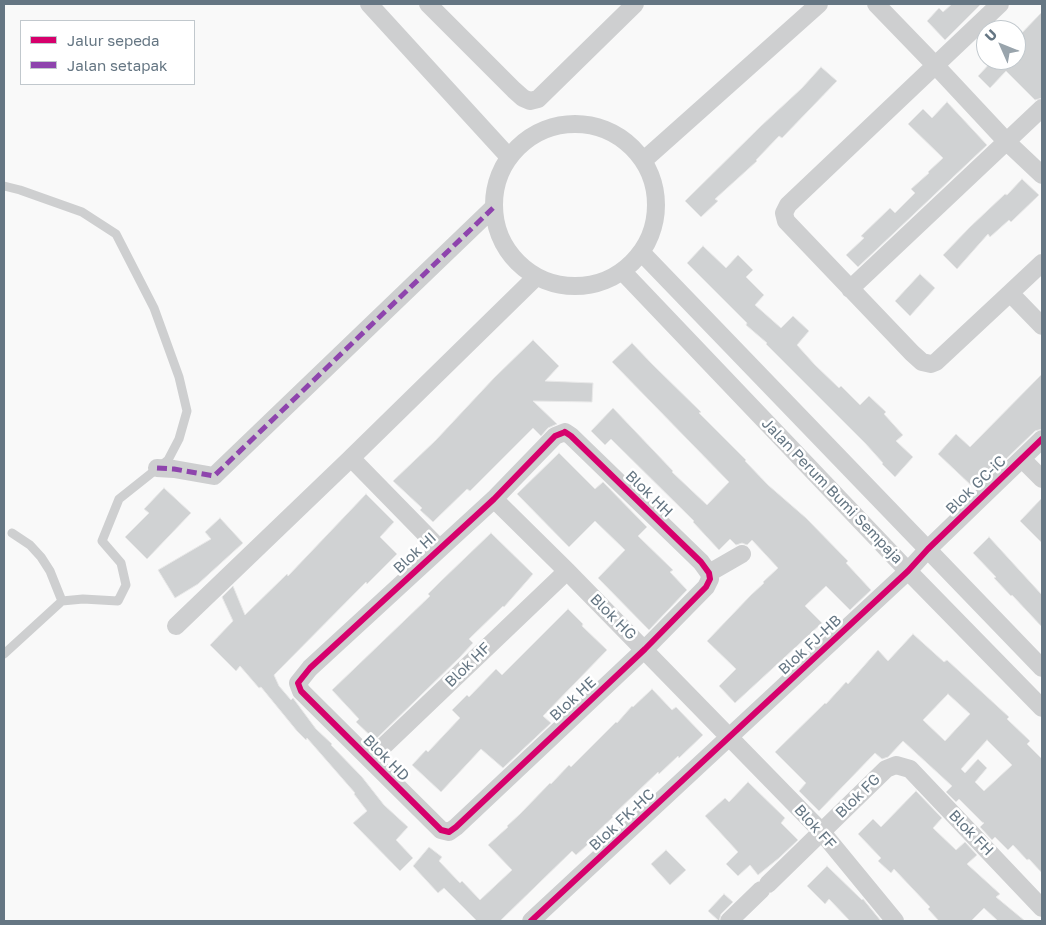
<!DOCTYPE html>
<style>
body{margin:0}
#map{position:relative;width:1046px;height:925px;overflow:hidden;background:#f9f9f9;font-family:"Golos Text",sans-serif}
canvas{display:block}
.frame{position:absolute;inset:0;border:5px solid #657683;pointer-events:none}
.legend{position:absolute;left:20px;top:20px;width:175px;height:65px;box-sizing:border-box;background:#fff;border:1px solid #c1c8cd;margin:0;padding:6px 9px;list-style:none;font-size:15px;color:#657683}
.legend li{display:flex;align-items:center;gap:10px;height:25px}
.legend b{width:25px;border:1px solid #c1c8cd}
.north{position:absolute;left:976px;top:20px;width:50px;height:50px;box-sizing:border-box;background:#fff;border:1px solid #c1c8cd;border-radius:50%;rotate:314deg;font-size:14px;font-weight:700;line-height:20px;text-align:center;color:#657683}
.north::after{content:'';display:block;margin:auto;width:18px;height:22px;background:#99a4ac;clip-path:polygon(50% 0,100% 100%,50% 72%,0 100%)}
</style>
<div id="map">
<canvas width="1046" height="925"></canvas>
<div class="frame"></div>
<ul class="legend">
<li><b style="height:6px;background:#d6006c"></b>Jalur sepeda</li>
<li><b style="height:6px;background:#8e44ad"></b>Jalan setapak</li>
</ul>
<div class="north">U</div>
</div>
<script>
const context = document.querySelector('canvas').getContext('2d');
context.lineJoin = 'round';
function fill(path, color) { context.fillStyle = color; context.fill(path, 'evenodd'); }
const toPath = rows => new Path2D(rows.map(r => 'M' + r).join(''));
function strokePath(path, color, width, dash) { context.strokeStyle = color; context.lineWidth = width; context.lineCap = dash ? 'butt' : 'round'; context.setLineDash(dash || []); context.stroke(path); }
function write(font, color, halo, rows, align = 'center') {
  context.font = font + ' "Golos Text",sans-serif'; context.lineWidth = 5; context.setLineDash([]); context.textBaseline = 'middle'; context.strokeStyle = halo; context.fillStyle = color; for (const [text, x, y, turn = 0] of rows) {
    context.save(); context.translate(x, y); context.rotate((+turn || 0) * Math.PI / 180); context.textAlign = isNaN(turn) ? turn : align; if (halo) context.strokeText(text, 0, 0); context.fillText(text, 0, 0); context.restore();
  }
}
const building = toPath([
 [952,4,981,4,945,40,927,21,939,8,943,12,952,4],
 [1042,12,1042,98,1035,100,1006,71,990,88,978,76,993,60,1016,60,1016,39,1042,12],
 [821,67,837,81,782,138,779,136,756,160,757,161,715,199,718,201,701,217,685,201,761,126,802,88,821,67],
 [947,102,987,145,858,267,846,255,864,238,861,236,890,208,895,213,915,193,911,189,929,173,928,172,943,158,908,124,923,109,932,118,947,102],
 [1022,179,1039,195,1011,222,1009,220,990,237,988,234,957,269,943,255,970,227,1005,194,1007,195,1022,179],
 [703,246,726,268,738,255,753,270,746,277,764,295,755,305,781,328,793,316,809,331,797,345,815,365,839,388,841,386,860,405,869,396,886,412,884,414,903,435,896,441,913,457,895,477,882,464,883,463,865,443,766,344,767,343,746,325,747,323,687,263,703,246],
 [920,274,935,288,910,316,895,301,920,274],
 [533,340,559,366,545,381,593,383,592,402,533,401,557,424,548,428,541,436,533,428,470,491,467,489,433,522,420,510,422,508,393,481,436,440,494,378,533,340],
 [632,343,652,364,701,412,699,413,746,460,745,461,768,485,806,518,848,561,846,563,871,590,850,610,826,586,805,606,822,623,735,703,719,686,736,669,707,641,751,595,764,583,763,582,778,568,752,540,747,545,742,543,736,545,730,539,719,550,693,522,694,521,611,439,605,445,591,431,613,408,673,471,672,472,707,505,729,482,612,362,632,343],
 [1042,374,1042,429,1035,431,975,489,938,454,956,434,970,447,1042,374],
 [559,453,595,489,603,482,647,527,638,536,673,570,670,572,687,590,649,630,598,578,625,550,595,521,569,547,517,494,559,453],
 [164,488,191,513,147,559,125,537,149,513,144,509,164,488],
 [366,494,394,522,380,537,397,554,367,584,366,582,274,675,279,686,291,700,293,698,316,729,332,744,331,745,362,777,384,805,408,827,396,840,413,858,400,871,353,823,367,811,354,794,355,793,307,738,306,740,297,731,261,687,259,688,240,666,236,671,210,645,233,621,222,597,233,586,245,615,287,574,288,576,366,494],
 [1042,498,1042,543,1020,521,1042,498],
 [220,518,243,543,198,584,175,598,158,570,211,539,205,532,220,518],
 [491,533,533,574,504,607,503,606,469,639,473,643,460,657,375,740,356,722,359,719,332,690,430,596,428,594,441,581,491,533],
 [989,537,1042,595,1042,627,1012,595,1011,596,994,578,996,577,973,553,989,537],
 [568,609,583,624,582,626,607,650,543,716,551,723,503,768,481,749,441,792,412,765,426,750,428,752,460,718,452,710,467,695,469,697,496,669,502,675,568,609],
 [913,634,944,662,947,660,1009,717,1007,719,1030,741,1027,744,1042,759,1042,873,1029,859,1027,860,1013,845,1008,850,995,837,992,840,980,827,984,823,982,822,959,799,956,802,946,792,952,786,903,741,888,757,882,759,875,753,819,811,799,791,806,783,775,752,825,703,826,704,846,682,848,684,878,650,888,661,913,634],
 [948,694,970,714,945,741,923,720,948,694],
 [987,740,1012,765,984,791,975,782,987,768,978,759,965,773,961,769,987,740],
 [652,689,672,710,676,707,703,735,679,758,678,756,659,774,658,772,612,816,613,817,593,836,595,838,576,855,572,851,500,921,477,921,444,888,438,893,413,866,429,847,442,857,439,861,460,883,462,881,480,900,512,870,488,845,508,827,507,826,520,814,550,783,551,784,569,765,571,767,616,722,617,723,632,706,633,707,652,689],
 [748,782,785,818,781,823,798,840,779,858,758,875,750,865,738,876,726,864,738,852,705,816,725,798,729,802,748,782],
 [916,791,942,818,933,828,956,850,965,842,977,855,967,864,1000,894,996,897,1025,921,998,921,984,908,971,921,939,921,928,909,930,907,894,869,891,873,878,861,881,858,858,834,873,819,881,827,916,791],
 [666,850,686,870,670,885,651,864,666,850],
 [827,866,862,900,863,899,881,921,850,921,829,899,825,904,807,886,827,866],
 [724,894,733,902,721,914,719,921,708,911,724,894]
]);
const service = toPath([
 [4,186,20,190,82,212,116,234,154,308,179,377,187,411,179,439,168,460,119,499,102,541,121,563,126,585,118,601,83,599,62,601,4,654],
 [12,533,30,545,41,557,50,571,62,601]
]);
const minor = toPath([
 [369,4,508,156],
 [428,4,514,90,523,98,530,101,538,99,635,4],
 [876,4,936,66,1007,142,1042,175],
 [1000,4,788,205,784,213,786,221,912,353,922,362,931,364,936,362,1010,293],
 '494 205a81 81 0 1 1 162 0a81 81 0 1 1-162 0Z',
 [644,160,819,4],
 [642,253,1042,668],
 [1042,263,1010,293,1042,326],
 [623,272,908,571,1042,708],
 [850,289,1042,108],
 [565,432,571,436,701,562,709,573,710,579,706,587,645,649,456,827,449,832,441,830,301,691,298,683,310,668,494,499,555,436,565,432],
 [351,458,536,277],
 [1022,459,1042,479],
 [157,468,174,469,214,476,493,208],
 [494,499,567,571,821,831,895,921],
 [709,573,742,554],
 [176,626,351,458,439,548],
 [370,759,567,571],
 [768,884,886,769,896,765,910,769,1042,908],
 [531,921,908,571,928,549,1042,439],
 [729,921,761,890]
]);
const quiet = toPath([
 [157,468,174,469,214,476,493,208]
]);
const cycleway = toPath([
 [565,432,571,436,701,562,709,573,710,579,706,587,645,649,456,827,449,832,441,830,301,691,298,683,310,668,494,499,555,436,565,432],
 [531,921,908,571,928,549,1042,439]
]);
const streetNames = [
 ["Blok GC-iC",976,485,-44],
 ["Jalan Perum Bumi Sempaja",832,491,46],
 ["Blok HH",649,494,44],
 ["Blok HI",415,553,-43],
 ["Blok HG",613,617,45],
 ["Blok FJ-HB",810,645,-43],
 ["Blok HF",468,665,-44],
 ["Blok HE",573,699,-43],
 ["Blok HD",386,758,45],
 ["Blok FG",858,796,-44],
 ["Blok FK-HC",622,820,-43],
 ["Blok FF",815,827,48],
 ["Blok FH",971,833,46]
];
fill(building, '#d0d2d3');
strokePath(building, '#e8e8e8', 1);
strokePath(service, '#cecfd0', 9);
strokePath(minor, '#cecfd0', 18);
strokePath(quiet, '#8e44ad', 5, [10, 5]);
strokePath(cycleway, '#d6006c', 6);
write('15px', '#657683', '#fff', streetNames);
</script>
